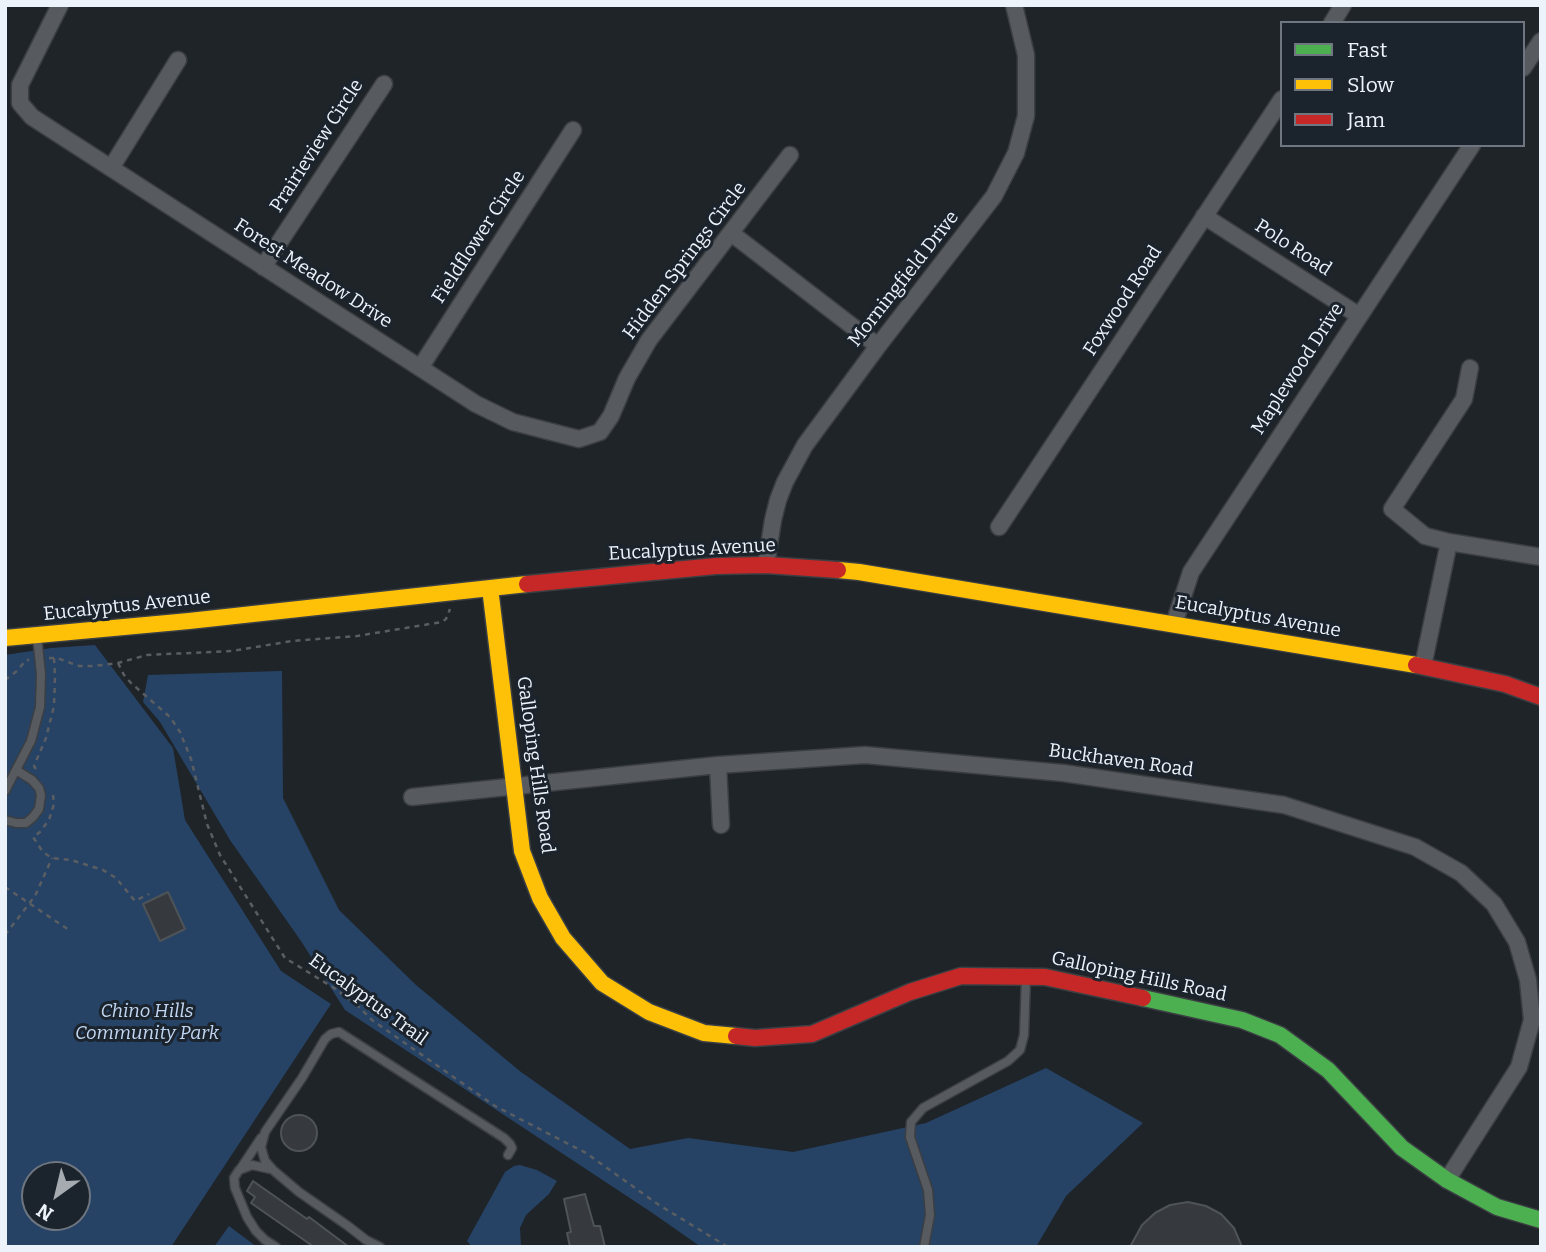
<!DOCTYPE html>
<style>
body{margin:0}
#map{position:relative;width:1546px;height:1252px;overflow:hidden;background:#1f2429;font-family:Bitter,serif}
canvas{display:block}
.frame{position:absolute;inset:0;border:7px solid #edf3fa;pointer-events:none}
.legend{position:absolute;left:1280px;top:21px;width:245px;height:126px;box-sizing:border-box;background:#1b232d;border:2px solid #6f767f;margin:0;padding:9px 12px;list-style:none;font-size:21px;color:#edf3fa}
.legend li{display:flex;align-items:center;gap:14px;height:35px}
.legend b{width:35px;border:2px solid #6f767f}
.north{position:absolute;left:21px;top:1161px;width:70px;height:70px;box-sizing:border-box;background:#1b232d;border:2px solid #6f767f;border-radius:50%;rotate:214deg;font-size:19px;font-weight:700;line-height:28px;text-align:center;color:#edf3fa}
.north::after{content:'';display:block;margin:auto;width:24px;height:32px;background:#a5abb1;clip-path:polygon(50% 0,100% 100%,50% 72%,0 100%)}
</style>
<div id="map">
<canvas width="1546" height="1252"></canvas>
<div class="frame"></div>
<ul class="legend">
<li><b style="height:9px;background:#4caf50"></b>Fast</li>
<li><b style="height:9px;background:#ffc107"></b>Slow</li>
<li><b style="height:9px;background:#c62828"></b>Jam</li>
</ul>
<div class="north">N</div>
</div>
<script>
const context = document.querySelector('canvas').getContext('2d');
context.lineJoin = 'round';
function fill(path, color) { context.fillStyle = color; context.fill(path, 'evenodd'); }
const toPath = rows => new Path2D(rows.map(r => 'M' + r).join(''));
function strokePath(path, color, width, dash) { context.strokeStyle = color; context.lineWidth = width; context.lineCap = dash ? 'butt' : 'round'; context.setLineDash(dash || []); context.stroke(path); }
function write(font, color, halo, rows, align = 'center') {
  context.font = font + ' Bitter,serif'; context.lineWidth = 6; context.setLineDash([]); context.textBaseline = 'middle'; context.strokeStyle = halo; context.fillStyle = color; for (const [text, x, y, turn = 0] of rows) {
    context.save(); context.translate(x, y); context.rotate((+turn || 0) * Math.PI / 180); context.textAlign = isNaN(turn) ? turn : align; if (halo) context.strokeText(text, 0, 0); context.fillText(text, 0, 0); context.restore();
  }
}
const green = toPath([
 [95,645,173,748,185,820,281,971,331,1004,171,1247,5,1247,5,655,51,648],
 [35,1175,77,1175,77,1217,35,1217],
 [282,671,283,798,339,910,416,985,521,1072,630,1149,688,1138,793,1152,926,1123,1046,1068,1143,1123,1066,1196,1036,1247,701,1247,651,1212,345,1010,301,941,230,840,160,722,143,702,148,675],
 [520,1165,537,1170,557,1181,549,1194,526,1215,520,1228,521,1247,472,1247,467,1241,505,1172,514,1166],
 [229,1226,257,1247,214,1247]
]);
const building = toPath([
 [168,892,185,929,160,941,143,904,168,892],
 '281 1133a18 18 0 1 1 36 0a18 18 0 1 1-36 0Z',
 [253,1181,307,1219,309,1217,349,1247,314,1247,251,1203,255,1197,247,1191,253,1181],
 [585,1194,594,1226,600,1226,605,1247,570,1247,567,1233,571,1232,564,1199,585,1194],
 [1188,1202,1206,1206,1221,1214,1234,1228,1242,1247,1130,1247,1142,1225,1155,1213,1170,1205,1188,1202]
]);
const path = toPath([
 [49,658,57,658,79,666,94,666,118,663,147,655,232,651,292,641,357,636,442,622,446,619,450,609],
 [118,663,124,675,131,683,170,717,180,732,191,759,207,824,220,855,285,958,334,988,357,1005,372,1020,495,1106,586,1153,659,1205,728,1247],
 [5,680,17,671,26,660,29,660],
 [36,769,34,766,46,738,54,706,55,677,54,658],
 [53,795,54,804,49,820,40,832,33,837,43,852,52,858,71,860,103,870,116,878,135,901,149,894],
 [5,887,69,930],
 [5,935,35,896,52,858]
]);
const lane = toPath([
 [5,791,31,741,40,707,41,674,37,636],
 [5,820,16,823,26,823,33,817,39,809,41,795,39,788,32,780,16,770],
 [241,1168,261,1138],
 [270,1169,252,1165,239,1170,234,1178,235,1188,247,1217,256,1231,265,1240,276,1247],
 [380,1247,366,1240,348,1226,299,1192,273,1170,265,1161,261,1147,265,1132,302,1078,325,1039,331,1034,339,1032,504,1138,510,1144,512,1148,508,1155],
 [924,1247,930,1215,928,1190,910,1137,911,1122,923,1108,1008,1061,1020,1050,1024,1035,1026,977]
]);
const street = toPath([
 [60,5,20,85,20,103,32,117,476,404,513,422,579,439,600,432,611,416,627,378,649,340,790,155],
 [1332,23,1343,5],
 [1523,68,1541,41],
 [111,168,178,60],
 [1204,216,1358,315],
 [731,233,878,346],
 [263,267,384,84],
 [420,368,573,130],
 [1470,368,1464,399,1392,509,1425,536,1449,542,1541,557],
 [999,527,1282,99],
 [766,565,773,520,778,500,785,482,805,445,878,346,994,196,1016,153,1026,116,1026,55,1014,5],
 [1174,624,1191,572,1472,145],
 [1423,666,1449,542],
 [718,765,721,825],
 [412,797,718,765,865,755,1063,773,1284,805,1415,847,1461,873,1494,904,1517,942,1528,980,1532,1020,1519,1067,1447,1180]
]);
const fast = toPath([
 [1143,998,1242,1020,1280,1035,1328,1070,1402,1148,1447,1180,1497,1207,1541,1220]
]);
const slow = toPath([
 [838,570,859,572,1416,665],
 [490,588,522,851,540,898,563,938,602,983,649,1012,704,1033,736,1036],
 [5,638,189,621,527,584]
]);
const jam = toPath([
 [527,584,716,566,766,565,838,570],
 [1416,665,1505,684,1541,697],
 [736,1036,755,1038,812,1034,910,992,961,976,1045,977,1143,998]
]);
const streetNames = [
 ["Prairieview Circle",317,146,-57],
 ["Fieldflower Circle",479,237,-57],
 ["Polo Road",1293,248,33],
 ["Hidden Springs Circle",685,261,-53],
 ["Forest Meadow Drive",313,274,33],
 ["Morningfield Drive",904,279,-52],
 ["Foxwood Road",1123,301,-57],
 ["Maplewood Drive",1298,369,-57],
 ["Eucalyptus Avenue",692,550,-3],
 ["Eucalyptus Avenue",127,606,-6],
 ["Eucalyptus Avenue",1258,617,10],
 ["Buckhaven Road",1121,761,8],
 ["Galloping Hills Road",535,765,82],
 ["Galloping Hills Road",1139,977,12],
 ["Eucalyptus Trail",368,1000,36]
];
const parkNames = [
 ["Chino Hills",147,1012],
 ["Community Park",147,1034]
];
fill(green, '#264366');
fill(building, '#363a3e');
strokePath(building, '#4e5357', 2);
strokePath(lane, '#3b3f43', 11);
strokePath(street, '#3b3f43', 19);
strokePath(fast, '#3b3f43', 19);
strokePath(slow, '#3b3f43', 19);
strokePath(jam, '#3b3f43', 19);
strokePath(path, '#5a5e62', 2.5, [5, 5]);
strokePath(lane, '#575b5f', 8);
strokePath(street, '#575b5f', 16);
strokePath(fast, '#4caf50', 16);
strokePath(slow, '#ffc107', 16);
strokePath(jam, '#c62828', 16);
write('19px', '#edf3fa', '#1b232d', streetNames);
write('italic 19px', '#c0d6f2', '#1b232d', parkNames);
</script>
